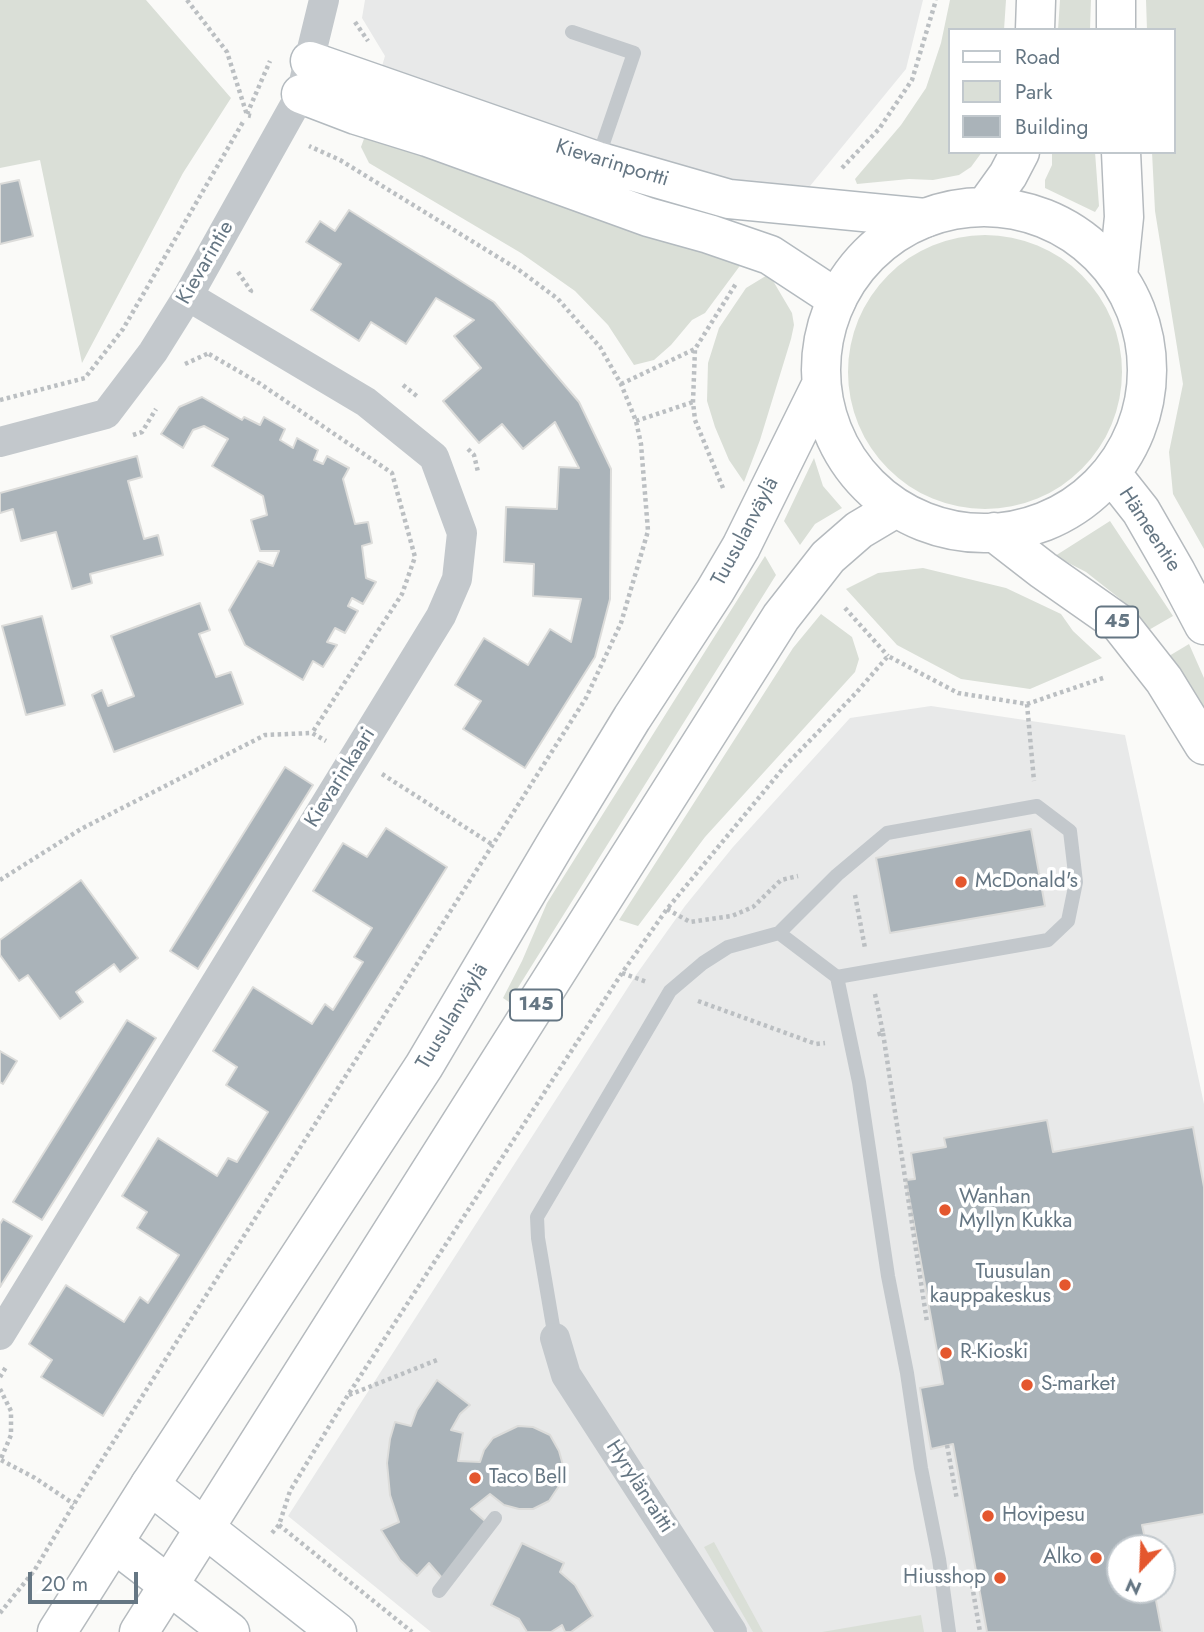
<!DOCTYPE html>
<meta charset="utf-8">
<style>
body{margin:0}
#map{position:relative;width:1204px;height:1632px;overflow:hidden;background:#fafaf8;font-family:Jost,sans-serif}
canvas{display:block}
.legend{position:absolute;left:948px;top:28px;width:228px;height:126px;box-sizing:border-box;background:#fff;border:2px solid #c1c8cd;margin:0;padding:9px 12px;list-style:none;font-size:21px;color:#657683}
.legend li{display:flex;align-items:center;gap:14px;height:35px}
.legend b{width:35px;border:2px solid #c1c8cd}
.north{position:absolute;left:1106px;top:1534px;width:70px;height:70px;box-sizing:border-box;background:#fff;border:2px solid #c1c8cd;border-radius:50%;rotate:203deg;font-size:19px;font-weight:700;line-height:28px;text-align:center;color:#657683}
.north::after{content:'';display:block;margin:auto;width:24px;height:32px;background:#e4572e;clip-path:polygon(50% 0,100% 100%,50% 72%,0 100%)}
.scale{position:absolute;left:28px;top:1572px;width:110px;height:32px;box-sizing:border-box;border:4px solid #657683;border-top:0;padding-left:9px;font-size:21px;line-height:24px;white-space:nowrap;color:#657683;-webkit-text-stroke:5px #fff;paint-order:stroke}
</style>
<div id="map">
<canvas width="1204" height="1632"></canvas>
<ul class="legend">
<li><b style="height:9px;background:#fff"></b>Road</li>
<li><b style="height:19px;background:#dadfd7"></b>Park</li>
<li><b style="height:19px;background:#aab3b9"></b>Building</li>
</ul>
<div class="north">N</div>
<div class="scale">20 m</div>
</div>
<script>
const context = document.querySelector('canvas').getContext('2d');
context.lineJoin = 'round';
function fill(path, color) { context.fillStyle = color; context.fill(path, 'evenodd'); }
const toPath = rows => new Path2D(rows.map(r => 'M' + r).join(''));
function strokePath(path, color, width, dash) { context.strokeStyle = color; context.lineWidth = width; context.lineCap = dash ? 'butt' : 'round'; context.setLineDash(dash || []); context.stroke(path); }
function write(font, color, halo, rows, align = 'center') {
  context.font = font + ' Jost,sans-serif'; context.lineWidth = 7; context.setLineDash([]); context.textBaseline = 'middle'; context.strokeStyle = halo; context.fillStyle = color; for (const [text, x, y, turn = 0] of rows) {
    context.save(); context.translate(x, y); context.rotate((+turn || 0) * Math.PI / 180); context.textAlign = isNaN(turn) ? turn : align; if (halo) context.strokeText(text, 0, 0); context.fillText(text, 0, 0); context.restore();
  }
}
const built = toPath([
 [365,0,923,0,906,69,810,186,738,182,663,168,380,73,385,56,362,18],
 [931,706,1125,735,1204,1104,1204,1632,431,1632,288,1516,636,975,685,906,733,847,850,718],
 [1120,1548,1162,1548,1162,1590,1120,1590]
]);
const green = toPath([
 [0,0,146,0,231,98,183,173,82,363,40,160,0,168],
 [950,0,1006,0,1004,30,950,30,950,152,982,152,971,167,959,175,933,180,909,179,857,184,855,179,901,125,926,88,941,43],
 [1060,0,1091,0,1090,30,1058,30],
 [1146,0,1204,0,1204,549,1173,494,1169,452,1183,384,1155,211,1152,152,1174,152,1174,30,1147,30],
 [365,136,687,247,742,263,705,313,692,320,671,345,654,360,634,365,608,325,575,291,521,253,369,163,361,147],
 [1052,152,1095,152,1099,206,1095,212,1045,188,1045,180,1052,165],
 '848 372a137 137 0 1 1 274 0a137 137 0 1 1-274 0Z',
 [769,274,792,313,794,325,791,339,760,440,744,482,729,460,715,427,707,401,708,363,719,328,746,288],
 [814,458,823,486,842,508,815,524,800,545,784,521],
 [1110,521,1173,616,1147,631,1119,598,1086,572,1055,556],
 [765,556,776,575,509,1002,503,998,522,961,547,903],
 [923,568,1006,588,1061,614,1073,631,1102,658,1030,689,961,679,897,645,846,589,878,573],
 [821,614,852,637,859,659,855,672,705,837,638,926,619,920,793,648],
 [1189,644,1204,678,1204,713,1192,689,1169,656],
 [714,1542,763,1632,753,1632,704,1547],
 [921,1615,924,1632,822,1632]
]);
const building = toPath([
 [19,180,33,236,0,244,0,184,19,180],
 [349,210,494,302,579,402,611,469,610,599,595,657,525,768,463,729,481,701,455,685,484,638,528,665,550,629,571,642,581,599,533,596,534,564,504,562,506,507,557,509,559,467,579,468,555,422,523,449,502,424,479,443,443,401,481,368,454,336,474,320,436,298,406,344,371,322,359,341,311,310,341,264,306,242,320,221,335,231,349,210],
 [202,397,242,420,244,417,260,425,264,417,285,429,280,440,293,448,297,438,318,450,314,460,323,464,327,456,349,468,343,479,355,524,368,522,372,543,362,546,366,578,376,582,363,604,352,598,348,606,358,611,345,633,335,628,327,642,337,645,323,667,313,661,303,680,245,645,229,610,258,561,273,566,279,551,260,551,251,520,267,515,263,496,212,466,228,439,204,426,193,430,183,448,161,434,179,407,202,397],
 [137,456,142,477,128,481,144,539,158,535,163,555,90,574,92,583,72,589,56,532,21,541,13,509,0,513,0,493,137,456],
 [200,603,210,630,199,634,216,677,231,672,243,704,114,752,92,695,102,690,108,706,134,696,111,636,200,603],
 [42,616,65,705,26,715,2,626,42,616],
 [285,767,313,785,198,969,170,951,285,767],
 [386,828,447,867,103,1416,41,1377,52,1360,29,1344,66,1285,124,1322,140,1297,148,1303,179,1255,137,1228,147,1212,122,1196,158,1138,217,1176,228,1158,237,1162,268,1112,226,1085,237,1067,213,1051,253,987,312,1024,325,1004,333,1010,363,962,354,957,372,928,313,891,343,843,367,857,386,828],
 [1031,829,1045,906,890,933,876,858,1031,829],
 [81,880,138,958,120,972,114,964,76,992,83,1002,60,1019,28,975,19,981,0,955,0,940,81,880],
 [127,1020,156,1038,42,1220,13,1202,127,1020],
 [0,1051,17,1061,3,1084,0,1082,0,1051],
 [1047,1120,1053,1152,1193,1127,1204,1187,1204,1514,1142,1525,1147,1548,1120,1548,1120,1590,1154,1590,1162,1632,987,1632,953,1444,931,1449,920,1388,943,1384,906,1180,915,1179,911,1153,946,1147,944,1138,1047,1120],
 [3,1219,32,1236,0,1287,0,1224,3,1219],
 [437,1380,470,1405,460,1414,451,1430,463,1433,458,1461,480,1462,484,1450,493,1438,518,1426,533,1427,550,1435,559,1451,564,1469,559,1486,549,1501,533,1509,519,1509,504,1505,490,1494,471,1509,486,1522,443,1579,429,1563,417,1576,400,1560,381,1530,399,1522,390,1495,387,1463,390,1439,395,1422,411,1426,417,1410,437,1380],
 [522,1543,564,1563,560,1572,575,1585,593,1616,571,1632,565,1632,562,1625,551,1632,527,1632,519,1619,491,1605,522,1543]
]);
const path = toPath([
 [187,0,227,52,247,115,251,116],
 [355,22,368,41],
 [247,114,270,61],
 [842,168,879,129,912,80,936,0],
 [238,272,251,291,249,294],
 [209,354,259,383,392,473,415,557,402,594,312,733,326,741],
 [185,364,209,353],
 [621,384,695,349],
 [403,385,418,397],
 [0,400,85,378,123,329,243,122],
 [636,421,693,402],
 [133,435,142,432,156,409],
 [468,449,474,455,478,472],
 [723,488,695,420,693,402,695,349,737,282],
 [845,608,888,656],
 [1027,704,1034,781],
 [382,774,493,845],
 [0,880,81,829,265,735,312,733],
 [855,895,865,948],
 [667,909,690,922,732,916,753,907,781,880,798,876],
 [622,973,647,982],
 [875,994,883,1033,875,1035],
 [698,1001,816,1044,825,1043],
 [883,1033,927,1322],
 [0,1377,6,1367],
 [0,1389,11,1411,11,1435,0,1461],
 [349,1395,437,1360],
 [947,1445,957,1500],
 [1,1460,35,1478,74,1504],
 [279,1525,412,1632],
 [272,1533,279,1525,290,1491,348,1395,622,973,667,909,785,766,856,693,888,656,958,693,1027,704,1106,677],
 [972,1585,980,1632],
 [0,1613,34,1571,74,1504,200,1305,586,698,621,623,648,531,641,444,636,421,621,384,600,347,558,299,519,270,340,160,309,146]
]);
const lane = toPath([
 [572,32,634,53,597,161],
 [779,933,837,875,887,833,1037,806,1070,831,1076,882,1068,921,1048,940,837,977],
 [555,1338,538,1238,537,1217,670,991,703,963,728,947,779,933,837,977,859,1082,888,1276,907,1373,921,1468,939,1559,949,1632],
 [439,1591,495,1518]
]);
const street = toPath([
 [0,442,106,414,153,352,188,296,301,94,324,0],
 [0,1335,441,616,457,579,462,533,434,457,366,402,188,296],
 [555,1338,566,1375,732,1632]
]);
const secondary = toPath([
 [310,61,597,161,729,199,925,218],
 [301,94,356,115,427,137,648,217,709,234,770,255,837,299],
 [150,1485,337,1632],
 [114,1543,230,1632]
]);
const primary = toPath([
 [1035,30,1036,0],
 [1116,30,1116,0],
 [985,207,1008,175,1020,152],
 '821 370a163 163 0 1 1 326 0a163 163 0 1 1-326 0Z',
 [1118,276,1124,217,1121,152],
 [1111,473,1141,511,1176,572,1204,625],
 [994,532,1043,570,1120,624,1164,680,1204,745],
 [57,1632,150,1485,424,1066,556,843,632,718,715,591,741,547,821,385],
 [139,1632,781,617,828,557,859,530,896,508]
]);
const markers = [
 [961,882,7,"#e4572e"],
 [945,1210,7,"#e4572e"],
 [1065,1285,7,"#e4572e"],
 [946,1353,7,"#e4572e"],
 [1027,1385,7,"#e4572e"],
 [475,1478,7,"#e4572e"],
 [988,1516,7,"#e4572e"],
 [1096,1558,7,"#e4572e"],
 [1000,1578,7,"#e4572e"]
];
const shields = [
 [1117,622,42],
 [536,1005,52]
];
const shieldNames = [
 ["45",1117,622],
 ["145",536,1005]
];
const streetNames = [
 ["Kievarinportti",612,164,17],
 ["Kievarintie",206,263,-60],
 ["Hämeentie",1149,530,57],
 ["Tuusulanväylä",746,532,-62],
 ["Kievarinkaari",341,778,-58],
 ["Tuusulanväylä",453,1017,-59],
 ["Hyrylänraitti",639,1487,57]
];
const poiNames = [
 ["McDonald's",975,882],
 ["Wanhan",959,1198],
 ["Myllyn Kukka",959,1222],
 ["Tuusulan",1051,1273,"right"],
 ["kauppakeskus",1051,1297,"right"],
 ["R-Kioski",960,1353],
 ["S-market",1041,1385],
 ["Taco Bell",489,1478],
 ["Hovipesu",1002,1516],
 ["Alko",1082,1558,"right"],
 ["Hiusshop",986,1578,"right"]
];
fill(built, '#e8e9e9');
fill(green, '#dadfd7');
fill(building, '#aab3b9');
strokePath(building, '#dcdcda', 2);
strokePath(secondary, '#b3babf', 41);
strokePath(primary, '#b5babe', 41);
strokePath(path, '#bbbfc2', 4.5, [3.5, 3.5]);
strokePath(lane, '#c3c8cc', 14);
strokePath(street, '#c3c8cc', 30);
strokePath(secondary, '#fff', 38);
strokePath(primary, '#fff', 38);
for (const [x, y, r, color] of markers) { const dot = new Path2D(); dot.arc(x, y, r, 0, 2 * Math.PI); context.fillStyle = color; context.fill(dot); strokePath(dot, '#fff', 2.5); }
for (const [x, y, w] of shields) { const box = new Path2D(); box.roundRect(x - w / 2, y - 15.5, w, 31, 5); context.fillStyle = '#fff'; context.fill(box); strokePath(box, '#657683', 2); }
write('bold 19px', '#657683', null, shieldNames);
write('21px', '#657683', '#fff', streetNames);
write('21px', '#657683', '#fff', poiNames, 'left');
</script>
